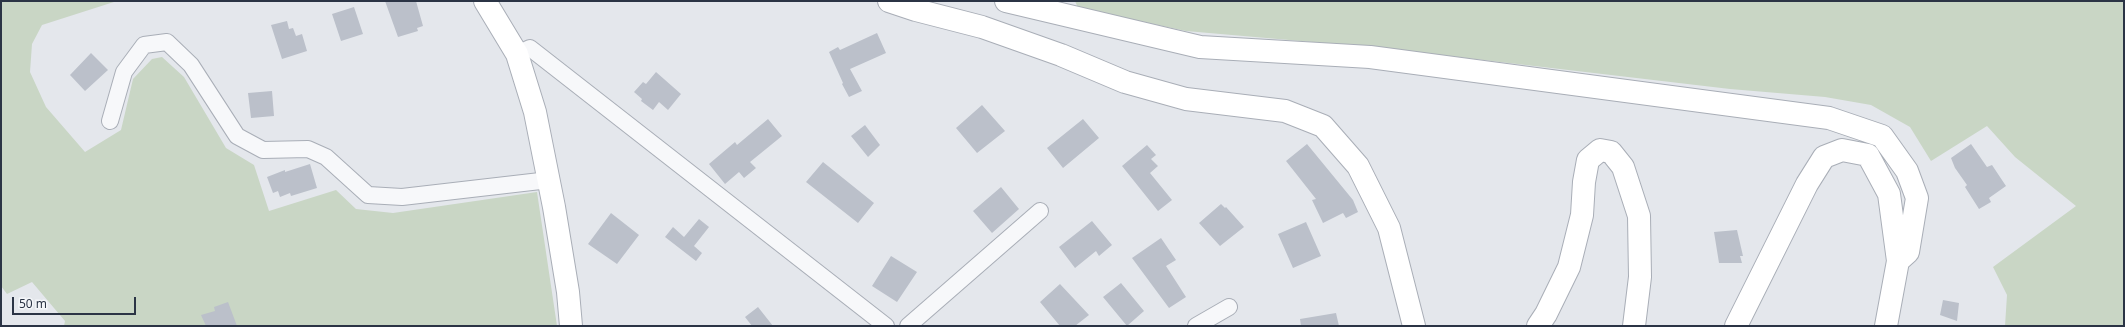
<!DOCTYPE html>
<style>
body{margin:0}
#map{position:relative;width:2125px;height:327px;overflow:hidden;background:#e4e7ec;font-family:"Noto Sans",sans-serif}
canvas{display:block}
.frame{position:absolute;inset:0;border:2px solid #2b3445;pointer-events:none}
.scale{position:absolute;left:12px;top:297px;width:124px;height:18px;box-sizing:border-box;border:2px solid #2b3445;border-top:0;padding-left:5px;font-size:12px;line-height:14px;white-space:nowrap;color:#2b3445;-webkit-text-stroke:3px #f4f6f9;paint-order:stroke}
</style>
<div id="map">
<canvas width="2125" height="327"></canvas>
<div class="frame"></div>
<div class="scale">50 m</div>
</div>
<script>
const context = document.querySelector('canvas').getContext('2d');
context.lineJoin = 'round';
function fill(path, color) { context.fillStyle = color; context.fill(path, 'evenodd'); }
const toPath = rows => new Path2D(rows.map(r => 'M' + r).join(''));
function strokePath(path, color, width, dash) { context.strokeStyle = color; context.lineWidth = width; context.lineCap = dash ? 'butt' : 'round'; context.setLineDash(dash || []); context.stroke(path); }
const green = toPath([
 [1,1,117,1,42,25,32,44,30,72,46,107,85,152,121,130,133,79,152,59,162,57,184,77,226,148,254,165,269,211,336,190,356,209,393,213,537,192,557,326,64,326,65,321,32,282,7,294,1,286],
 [1075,1,2124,1,2124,326,2005,326,2007,295,1993,267,2076,206,2015,157,1987,126,1931,161,1910,127,1871,105,1825,97,1730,89,1381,48,1186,31,1078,8]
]);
const building = toPath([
 [385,1,416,1,423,26,417,28,418,31,398,37],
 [354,7,363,34,341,41,332,14],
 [287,21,289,29,293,28,296,36,302,34,307,51,282,59,271,25],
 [877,33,886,53,850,69,862,91,849,97,842,84,843,83,829,52,838,47,840,50],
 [91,53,108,70,85,91,70,75],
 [656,72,681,94,668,110,659,102,653,110,641,101,642,99,634,92,643,82,646,84],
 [272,91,274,116,251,118,248,93],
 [982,105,1005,131,977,153,956,128],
 [768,119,782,136,750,162,756,168,744,178,739,172,725,184,709,164,735,142,737,145],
 [1083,119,1099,138,1063,168,1047,148],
 [865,125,880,145,868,157,851,136],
 [1307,144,1353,200,1358,212,1346,218,1343,213,1323,223,1312,200,1316,199,1286,161],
 [1971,144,1987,167,1992,165,2006,186,1989,198,1991,202,1979,209,1965,187,1967,185,1955,168,1951,158],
 [1147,145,1156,155,1151,159,1158,166,1150,173,1172,200,1158,211,1122,166],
 [823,162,874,203,858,223,806,182],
 [310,164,317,188,291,196,290,193,280,197,278,191,273,193,267,177,285,170,285,172],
 [1001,187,1019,209,992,233,973,211],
 [1221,204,1225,208,1226,207,1244,227,1220,246,1199,223],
 [611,213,639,235,617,264,588,244],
 [699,219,709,227,694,246,702,253,696,261,665,237,673,227,684,237],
 [1092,221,1112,245,1099,256,1096,251,1075,268,1059,247],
 [1306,222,1321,256,1293,268,1278,234],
 [1737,230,1743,256,1740,256,1742,263,1719,263,1714,232],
 [1161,238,1176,260,1166,266,1186,297,1169,308,1132,258],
 [891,256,917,272,897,302,872,286],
 [1121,283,1144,311,1127,326,1103,297],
 [1060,284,1089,315,1075,326,1060,326,1040,302],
 [1943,300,1959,303,1957,321,1940,315],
 [228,302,237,326,206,326,201,315,215,311,214,307],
 [758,307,773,326,752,326,745,317],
 [1336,313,1339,326,1301,326,1300,319]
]);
const minor = toPath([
 [517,54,530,48,886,326],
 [110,121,124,72,144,45,167,42,191,65,237,136,263,150,308,149,326,157,368,195,402,197,549,180],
 [908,326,1040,211],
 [1196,326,1229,307]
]);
const secondary = toPath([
 [485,1,517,54,535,112,554,207,568,292,571,326],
 [889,1,916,10,982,27,1061,55,1125,82,1186,99,1285,111,1323,126,1358,166,1389,228,1414,326],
 [1006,1,1200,47,1370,57,1829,118,1882,136,1907,171,1917,198,1908,252,1898,261],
 [1538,326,1546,314,1569,267,1582,215,1584,182,1588,160,1600,150,1611,152,1623,167,1639,216,1640,277,1634,326],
 [1736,326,1807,184,1824,157,1842,150,1868,155,1889,194,1898,261,1886,326]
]);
fill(green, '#c9d6c5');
fill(building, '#bbc0ca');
strokePath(minor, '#a9aeb7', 18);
strokePath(secondary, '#a9aeb7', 24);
strokePath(minor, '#f7f8fa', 16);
strokePath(secondary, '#fff', 22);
</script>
